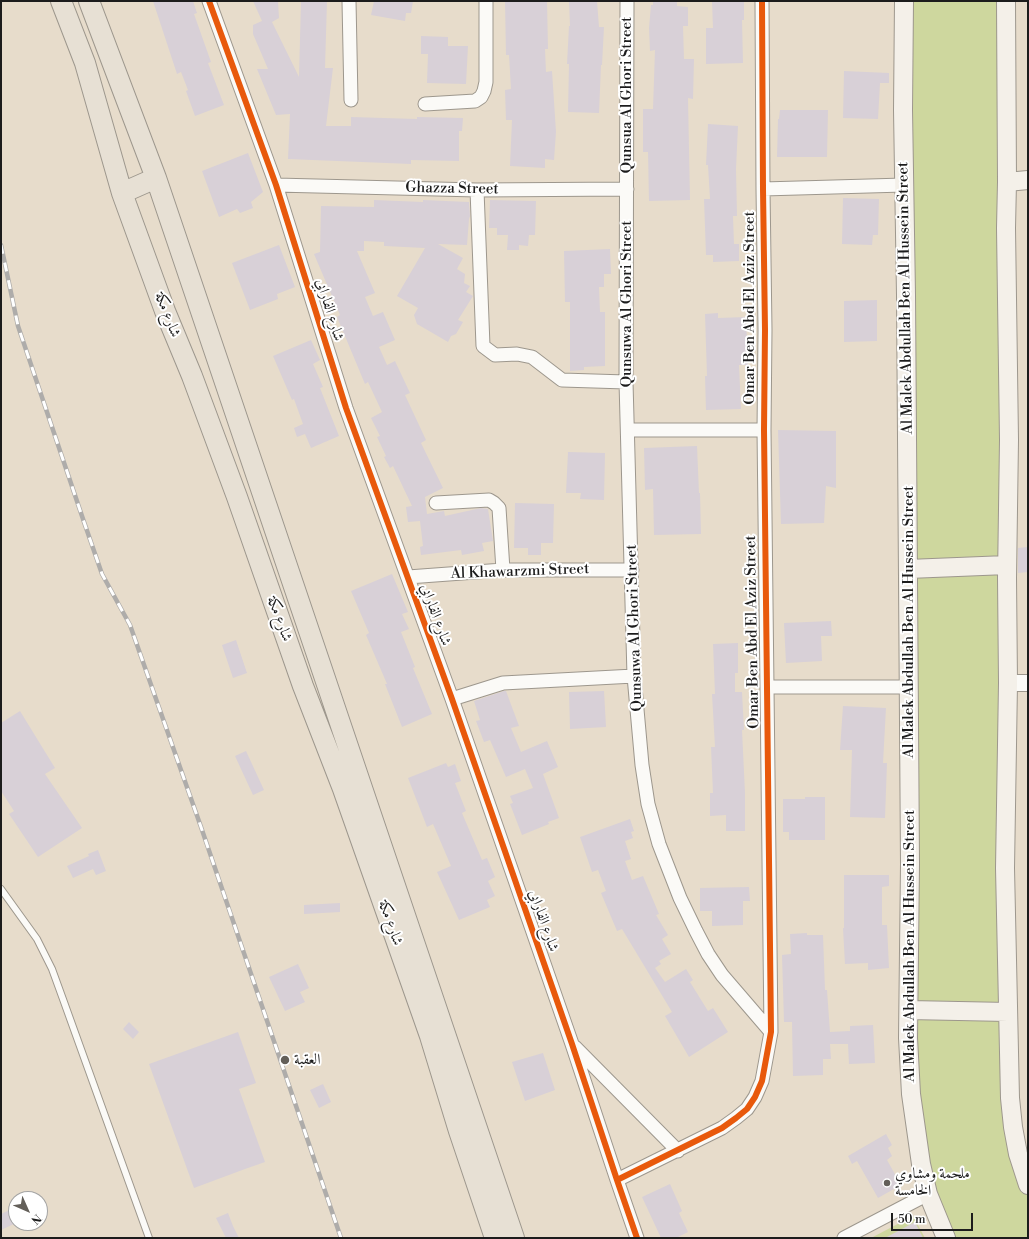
<!DOCTYPE html>
<meta charset="utf-8">
<style>
body{margin:0}
#map{position:relative;width:1029px;height:1239px;overflow:hidden;background:#e7dccb;font-family:"Libre Bodoni",serif}
canvas{display:block}
.frame{position:absolute;inset:0;border:2px solid #1c1c1c;pointer-events:none}
.north{position:absolute;left:8px;top:1191px;width:40px;height:40px;box-sizing:border-box;background:#fff;border:1px solid #a4a4a4;border-radius:50%;rotate:135deg;font-size:11px;font-weight:700;line-height:16px;text-align:center;color:#1c1c1c}
.north::after{content:'';display:block;margin:auto;width:14px;height:18px;background:#635f59;clip-path:polygon(50% 0,100% 100%,50% 72%,0 100%)}
.scale{position:absolute;left:891px;top:1213px;width:82px;height:18px;box-sizing:border-box;border:2px solid #1c1c1c;border-top:0;padding-left:5px;font-size:12px;line-height:14px;white-space:nowrap;color:#1c1c1c;-webkit-text-stroke:3px #fff;paint-order:stroke}
</style>
<div id="map">
<canvas width="1029" height="1239"></canvas>
<div class="frame"></div>
<div class="north">N</div>
<div class="scale">50 m</div>
</div>
<script>
const context = document.querySelector('canvas').getContext('2d');
context.lineJoin = 'round';
function fill(path, color) { context.fillStyle = color; context.fill(path, 'evenodd'); }
const toPath = rows => new Path2D(rows.map(r => 'M' + r).join(''));
function strokePath(path, color, width, dash) { context.strokeStyle = color; context.lineWidth = width; context.lineCap = dash ? 'butt' : 'round'; context.setLineDash(dash || []); context.stroke(path); }
function write(font, color, halo, rows, align = 'center') {
  context.font = font + ' "Libre Bodoni",Amiri,serif'; context.lineWidth = 4; context.setLineDash([]); context.textBaseline = 'middle'; context.strokeStyle = halo; context.fillStyle = color; for (const [text, x, y, turn = 0] of rows) {
    context.save(); context.translate(x, y); context.rotate((+turn || 0) * Math.PI / 180); context.textAlign = isNaN(turn) ? turn : align; if (halo) context.strokeText(text, 0, 0); context.fillText(text, 0, 0); context.restore();
  }
}
const green = toPath([
 [909,1,1000,1,1017,1117,1028,1170,1028,1238,954,1238,933,1189,916,1103],
 [913,1216,925,1238,871,1238]
]);
const building = toPath([
 [153,1,193,1,197,13,194,14,211,62,208,63,224,105,195,116,186,91,188,90,181,72,177,74],
 [253,1,278,1,279,18,272,22,299,77,301,1,327,1,325,68,333,68,326,126,351,126,351,117,417,119,417,117,463,118,462,131,459,131,459,161,411,160,411,164,288,159,290,114,276,115,257,69,268,69,253,34,253,25,262,21],
 [374,1,413,1,411,13,406,13,405,21,371,15],
 [505,1,547,1,548,49,545,49,546,72,552,71,556,132,554,160,545,159,545,168,510,166,512,120,506,120,505,90,511,89,509,55,506,55],
 [569,1,597,1,599,27,604,27,602,65,601,65,599,113,568,112,569,64,567,64,569,26,570,26],
 [653,1,677,1,677,6,688,7,688,26,683,26,684,59,694,59,693,99,688,98,690,200,649,201,648,152,643,152,643,109,653,109,655,50,650,51,649,28,651,5,653,5],
 [712,1,744,1,744,20,742,20,743,63,706,64,706,28,713,28],
 [421,36,448,37,448,46,468,46,466,84,427,83,428,54,421,54],
 [844,71,889,73,889,83,880,83,878,119,843,118],
 [780,110,828,110,827,157,777,157,778,119,779,119],
 [708,124,738,126,736,169,737,216,733,216,734,244,739,244,739,261,713,262,713,255,706,255,704,199,710,199,708,165,706,165],
 [248,153,263,192,251,202,253,208,240,213,237,209,219,217,202,171],
 [843,198,879,199,878,235,873,235,872,245,842,244],
 [374,200,423,202,423,200,469,202,470,216,469,219,467,245,438,244,463,258,457,269,465,274,464,283,470,286,466,292,473,296,458,320,463,322,456,334,451,336,448,342,417,324,414,315,418,308,397,296,425,248,384,246,384,242,364,241,364,251,357,251,375,293,365,297,373,316,383,312,395,340,379,347,387,365,395,361,410,393,405,395,426,440,421,443,443,488,425,497,427,514,444,511,445,516,481,508,488,509,493,541,482,543,484,551,462,555,461,550,421,555,420,547,423,546,420,521,408,522,406,507,412,506,393,466,390,468,384,457,386,456,377,437,380,436,371,418,382,412,368,382,365,384,337,317,340,315,314,254,320,252,321,206,374,207],
 [490,200,536,201,535,235,529,235,528,246,519,245,519,250,507,250,508,235,497,235,497,228,489,228],
 [279,245,295,287,277,294,278,299,250,310,232,263],
 [610,249,611,274,604,274,604,287,599,287,600,312,605,312,605,366,584,367,584,370,570,371,570,302,565,302,564,251],
 [877,300,877,341,844,342,844,301],
 [718,313,718,318,746,317,748,365,739,365,741,409,706,410,705,376,707,376,705,314],
 [311,340,320,360,313,364,323,387,320,388,339,436,311,448,305,434,297,437,294,428,303,424,294,399,292,400,273,356],
 [778,430,836,431,836,488,826,486,824,523,781,524],
 [697,446,699,493,700,493,701,534,654,535,653,489,645,490,644,448],
 [568,452,605,453,604,500,580,499,581,493,566,493],
 [515,503,554,504,553,543,541,543,541,555,528,555,528,548,514,548],
 [1028,547,1028,572,1018,573,1018,548],
 [392,574,408,612,402,614,409,629,401,632,415,667,413,668,432,714,402,727,385,684,387,684,366,635,369,633,351,591],
 [831,621,832,636,821,636,822,661,786,663,784,623],
 [236,640,247,673,233,678,222,645],
 [738,643,738,673,735,673,735,692,742,692,744,730,742,730,745,793,745,831,726,831,726,815,710,816,710,793,713,793,711,747,715,747,712,694,715,694,713,644],
 [504,691,506,691,519,726,511,728,521,752,547,741,558,767,543,774,559,818,548,822,549,824,522,835,510,804,513,803,510,796,533,788,525,769,506,777,490,740,484,742,476,721,480,720,474,701],
 [604,691,606,727,570,729,569,692],
 [843,706,886,708,883,763,887,763,885,818,850,817,852,750,840,750],
 [20,711,55,768,45,774,82,828,38,857,9,814,14,811,1,791,1,723],
 [246,751,264,790,253,795,235,756],
 [446,763,448,767,455,764,461,781,455,783,466,811,462,813,482,860,487,858,495,877,488,881,495,896,487,900,490,907,459,920,437,872,451,866,433,824,427,827,408,778],
 [805,797,825,797,825,840,789,840,789,832,783,832,783,799,805,799],
 [630,819,634,831,631,832,633,838,625,841,631,859,625,861,632,880,643,876,659,914,656,915,668,935,662,939,671,954,659,961,661,964,655,968,665,982,686,969,693,980,690,982,708,1011,713,1008,728,1032,689,1057,665,1016,672,1012,622,929,617,931,601,893,606,891,598,870,592,872,580,837],
 [98,850,106,871,96,875,93,869,73,878,67,866,89,856,88,854],
 [844,875,889,875,889,886,882,887,882,925,887,925,889,968,868,970,868,963,845,964,843,928,844,928],
 [749,887,750,901,743,901,743,925,712,926,712,911,700,911,700,888],
 [340,903,340,912,304,914,304,905],
 [807,933,807,935,823,935,825,990,827,990,830,1032,850,1031,850,1026,873,1025,875,1063,849,1064,848,1044,830,1044,831,1059,823,1059,823,1075,793,1076,792,1022,784,1022,782,955,791,954,790,934],
 [298,964,309,988,300,992,305,1002,285,1011,269,977],
 [129,1022,139,1032,133,1039,123,1029],
 [238,1032,256,1083,239,1089,265,1162,245,1169,194,1188,149,1064],
 [543,1053,555,1090,525,1101,512,1062],
 [323,1084,331,1102,319,1108,310,1090],
 [886,1134,892,1145,888,1148,892,1156,887,1160,901,1185,878,1198,857,1161,852,1164,848,1156],
 [670,1184,682,1211,679,1213,688,1232,676,1238,661,1238,642,1197],
 [16,1207,16,1223,1,1230,1,1214],
 [228,1213,233,1226,239,1238,226,1238,216,1218],
 [915,1222,923,1238,885,1238]
]);
const service = toPath([
 [1,889,37,939,52,969,64,1002,149,1238]
]);
const minor = toPath([
 [209,1,276,185,346,408,452,699,572,1044,617,1180,637,1238],
 [349,1,351,100],
 [627,1,626,382,634,676,642,765,648,804,659,844,680,898,696,931,708,954,722,975,771,1032],
 [425,104,475,101,481,97,484,91,486,82,486,1],
 [276,185,477,190,627,189],
 [763,189,904,185],
 [477,190,483,346,495,355,517,354,532,357,562,380,626,382],
 [629,430,764,430],
 [436,503,489,500,494,503,499,508,503,570],
 [408,577,503,570,632,570],
 [767,687,909,687],
 [452,699,503,683,634,676],
 [575,1047,678,1151],
 [617,1180,722,1128,736,1118,747,1109,755,1097,762,1081,771,1032,764,430,765,330,763,189,762,1],
 [844,1238,928,1194]
]);
const tertiary = toPath([
 [1008,683,1028,683]
]);
const secondary = toPath([
 [904,1,903,110,906,295,910,864,908,1038,911,1094,921,1164,928,1194,946,1238],
 [1006,1,1007,182,1006,228,1009,440,1007,578,1008,683,1005,868,1010,1098,1013,1127,1018,1154,1028,1185],
 [1007,182,1028,180],
 [908,569,1007,565],
 [909,1010,1008,1012]
]);
const primary = toPath([
 [61,1,85,63,122,193,165,311,192,376,237,497,303,686,343,789,430,1036,459,1131,495,1238],
 [89,1,156,178,514,1238],
 [122,193,156,178]
]);
const rail = toPath([
 [1,245,18,326,84,522,102,574,130,625,201,827,341,1238]
]);
const cycleway = toPath([
 [209,1,276,185,346,408,452,699,572,1044,617,1180,637,1238],
 [617,1180,722,1128,736,1118,747,1109,755,1097,762,1081,771,1032,764,430,765,330,763,189,762,1]
]);
const markers = [
 [285,1060,5,"#635f59"],
 [887,1183,4,"#635f59"]
];
const streetNames = [
 ["Qunsua Al Ghori Street",627,95,-90],
 ["Ghazza Street",452,189,1],
 ["Al Malek Abdullah Ben Al Hussein Street",906,298,-91],
 ["Qunsuwa Al Ghori Street",627,304,-90],
 ["Omar Ben Abd El Aziz Street",750,308,-90],
 ["شارع الفارابي",329,310,73],
 ["شارع مكة",167,315,69],
 ["Al Khawarzmi Street",520,572,-2],
 ["شارع الفارابي",435,615,70],
 ["شارع مكة",279,619,70],
 ["Al Malek Abdullah Ben Al Hussein Street",909,622,-90],
 ["Qunsuwa Al Ghori Street",635,628,-92],
 ["Omar Ben Abd El Aziz Street",753,632,-91],
 ["شارع الفارابي",543,921,71],
 ["شارع مكة",390,923,71],
 ["Al Malek Abdullah Ben Al Hussein Street",910,946,-90]
];
const poiNames = [
 ["العقبة",294,1060],
 ["ملحمة ومشاوي",895,1174],
 ["الخامسة",895,1191]
];
fill(green, '#ced79e');
fill(building, '#d8d0d7');
strokePath(service, '#9d978d', 8);
strokePath(minor, '#9d978d', 15);
strokePath(tertiary, '#9d978d', 18);
strokePath(secondary, '#9d978d', 20);
strokePath(primary, '#9d978d', 22);
strokePath(service, '#fbfaf7', 6);
strokePath(minor, '#fbfaf7', 13);
strokePath(tertiary, '#fbfaf7', 16);
strokePath(secondary, '#f4f0e9', 18);
strokePath(primary, '#e7e0d4', 20);
strokePath(rail, '#aeacaa', 4.5);
strokePath(rail, '#fff', 3, [9]);
strokePath(cycleway, '#e8590c', 6);
for (const [x, y, r, color] of markers) { const dot = new Path2D(); dot.arc(x, y, r, 0, 2 * Math.PI); context.fillStyle = color; context.fill(dot); strokePath(dot, '#fff', 1.5); }
write('15px', '#1c1c1c', '#fff', streetNames);
write('15px', '#1c1c1c', '#fff', poiNames, 'left');
</script>
